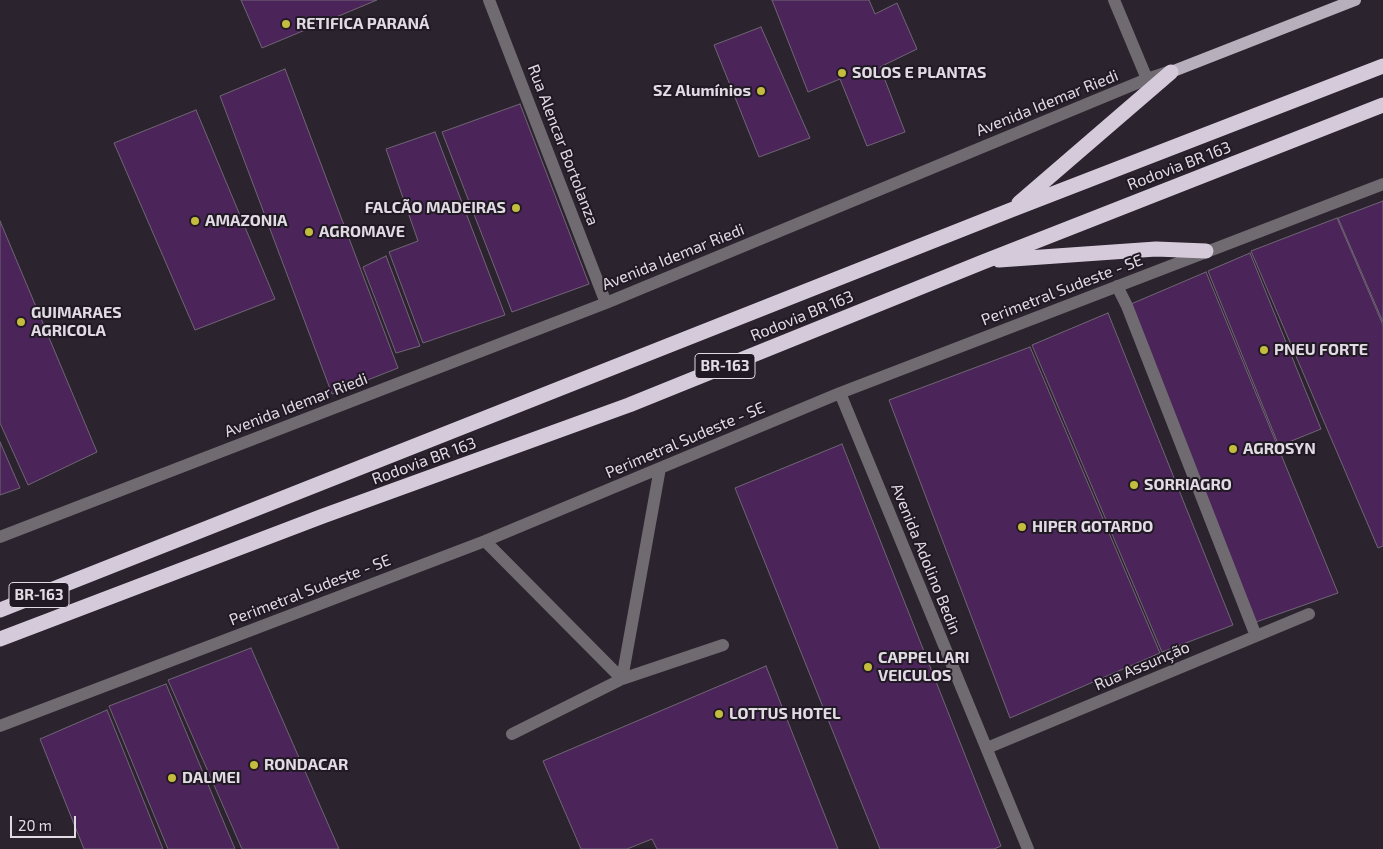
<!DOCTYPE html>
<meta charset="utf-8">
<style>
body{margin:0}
#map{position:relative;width:1383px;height:849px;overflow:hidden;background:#2b232e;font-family:"Exo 2",sans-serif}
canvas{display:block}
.scale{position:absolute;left:10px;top:816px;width:66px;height:22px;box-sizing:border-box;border:2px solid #e1dbe3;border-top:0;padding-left:6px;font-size:15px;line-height:18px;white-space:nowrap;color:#e1dbe3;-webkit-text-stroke:4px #211924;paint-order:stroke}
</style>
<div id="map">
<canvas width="1383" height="849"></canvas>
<div class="scale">20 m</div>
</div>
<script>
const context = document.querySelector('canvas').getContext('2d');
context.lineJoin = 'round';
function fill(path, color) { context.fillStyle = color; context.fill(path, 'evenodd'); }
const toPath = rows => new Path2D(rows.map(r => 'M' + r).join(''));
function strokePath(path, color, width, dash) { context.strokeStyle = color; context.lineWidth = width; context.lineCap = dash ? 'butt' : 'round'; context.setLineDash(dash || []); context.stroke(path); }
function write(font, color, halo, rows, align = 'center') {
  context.font = font + ' "Exo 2",sans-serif'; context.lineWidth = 4; context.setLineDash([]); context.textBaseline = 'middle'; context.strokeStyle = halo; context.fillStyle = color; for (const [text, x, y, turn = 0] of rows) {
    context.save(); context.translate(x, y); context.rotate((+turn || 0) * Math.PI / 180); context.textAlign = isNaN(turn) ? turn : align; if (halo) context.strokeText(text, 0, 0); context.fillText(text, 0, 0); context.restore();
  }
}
const building = toPath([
 [241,0,377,0,262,48,241,0],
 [772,0,869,0,875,14,897,3,917,49,880,67,905,132,867,146,840,79,808,92,772,0],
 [761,27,810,138,759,157,714,45,761,27],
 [285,69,398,368,332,394,220,96,285,69],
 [520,104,589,284,512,312,442,132,520,104],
 [196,110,275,299,195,330,114,143,196,110],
 [435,132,505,315,423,343,389,252,418,241,386,149,435,132],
 [1383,201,1383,322,1338,218,1383,201],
 [1337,218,1383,325,1383,546,1378,548,1251,251,1337,218],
 [0,221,97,452,28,485,0,423,0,221],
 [1250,253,1321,429,1279,446,1208,271,1250,253],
 [386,256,420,346,396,353,363,267,386,256],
 [1206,272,1338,593,1256,622,1131,304,1206,272],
 [1108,313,1233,625,1162,652,1032,345,1108,313],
 [1030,347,1160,653,1010,718,889,400,1030,347],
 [0,442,20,488,0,495,0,442],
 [842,444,1001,846,994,849,880,849,735,488,842,444],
 [251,648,339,849,242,849,168,680,251,648],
 [766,666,838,849,657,849,652,839,627,849,581,849,543,761,766,666],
 [166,684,235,849,168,849,109,706,166,684],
 [107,710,163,849,84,849,40,739,107,710]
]);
const minor = toPath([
 [489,0,606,303],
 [1114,0,1147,79],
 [1117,286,1127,306,1256,636],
 [840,393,1028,849],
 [0,537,606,303,1147,79,1168,72],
 [485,541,622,679],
 [622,679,660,468],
 [0,726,485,541,840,393,1383,184],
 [512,734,622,679,723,645],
 [987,748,1309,614]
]);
const major = toPath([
 [1171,72,1355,0]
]);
const highway = toPath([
 [1019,203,1171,72],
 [999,260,1156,249,1206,251],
 [0,610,1011,210,1383,66],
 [0,639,323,516,629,405,983,262,1383,105]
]);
const markers = [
 [286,24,5,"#c4bc3e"],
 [842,73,5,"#c4bc3e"],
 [761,91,5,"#c4bc3e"],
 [516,208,5,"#c4bc3e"],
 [195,221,5,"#c4bc3e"],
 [309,232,5,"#c4bc3e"],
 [21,322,5,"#c4bc3e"],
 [1264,350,5,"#c4bc3e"],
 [1233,449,5,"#c4bc3e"],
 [1134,485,5,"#c4bc3e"],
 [1022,527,5,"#c4bc3e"],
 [868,667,5,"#c4bc3e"],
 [719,714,5,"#c4bc3e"],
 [254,765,5,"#c4bc3e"],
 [172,778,5,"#c4bc3e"]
];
const shields = [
 [725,366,60],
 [39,595,60]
];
const shieldNames = [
 ["BR-163",725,366],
 ["BR-163",39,595]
];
const poiNames = [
 ["RETIFICA PARANÁ",296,24],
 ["SOLOS E PLANTAS",852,73],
 ["SZ Alumínios",751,91,"right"],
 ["FALCÃO MADEIRAS",506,208,"right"],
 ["AMAZONIA",205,221],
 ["AGROMAVE",319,232],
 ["GUIMARAES",31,313],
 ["AGRICOLA",31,331],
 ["PNEU FORTE",1274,350],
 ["AGROSYN",1243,449],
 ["SORRIAGRO",1144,485],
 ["HIPER GOTARDO",1032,527],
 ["CAPPELLARI",878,658],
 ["VEICULOS",878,676],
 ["LOTTUS HOTEL",729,714],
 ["RONDACAR",264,765],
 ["DALMEI",182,778]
];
const streetNames = [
 ["Avenida Idemar Riedi",1047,103,-22],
 ["Rua Alencar Bortolanza",563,145,69],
 ["Rodovia BR 163",1179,166,-21],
 ["Avenida Idemar Riedi",673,257,-22],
 ["Perimetral Sudeste - SE",1062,290,-21],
 ["Rodovia BR 163",802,316,-22],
 ["Avenida Idemar Riedi",296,405,-21],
 ["Perimetral Sudeste - SE",685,440,-23],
 ["Rodovia BR 163",424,461,-20],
 ["Avenida Adolino Bedin",926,559,68],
 ["Perimetral Sudeste - SE",310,590,-21],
 ["Rua Assunção",1142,666,-23]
];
fill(building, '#4b245a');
strokePath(building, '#706674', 1);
strokePath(minor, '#6f6b71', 12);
strokePath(major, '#b8afbc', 12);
strokePath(highway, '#d5cada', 15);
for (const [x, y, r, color] of markers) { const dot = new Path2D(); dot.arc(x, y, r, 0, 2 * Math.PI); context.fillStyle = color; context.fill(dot); strokePath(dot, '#211924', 2); }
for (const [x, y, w] of shields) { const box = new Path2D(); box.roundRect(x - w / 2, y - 12.5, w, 25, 4); context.fillStyle = '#211924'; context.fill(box); strokePath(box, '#e1dbe3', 1); }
write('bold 15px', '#e1dbe3', null, shieldNames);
write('bold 16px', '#e1dbe3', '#211924', poiNames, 'left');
write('16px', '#e1dbe3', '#211924', streetNames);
</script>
